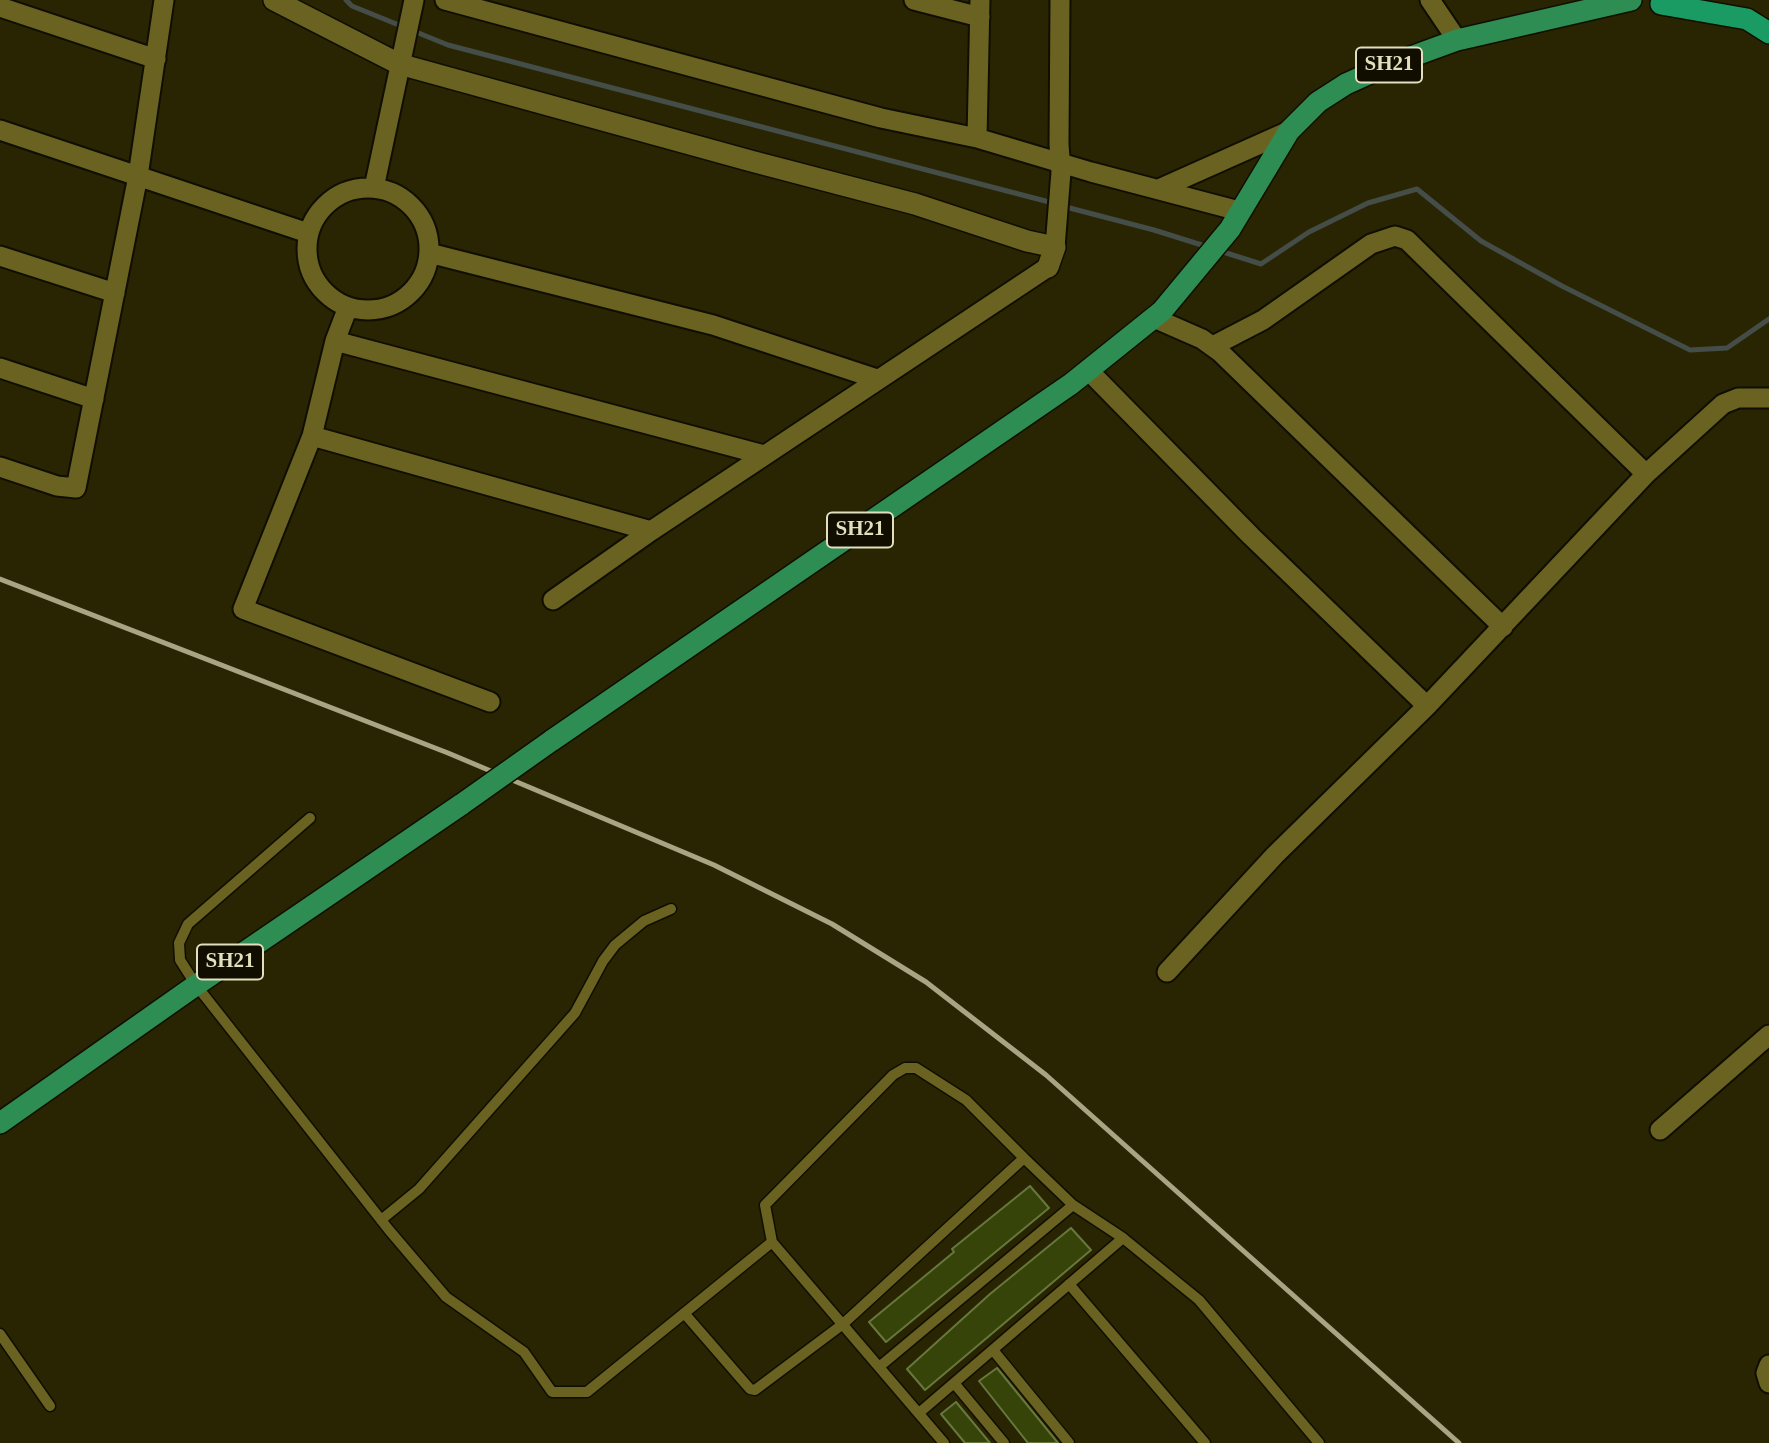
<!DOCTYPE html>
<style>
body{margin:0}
canvas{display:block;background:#292502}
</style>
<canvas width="1769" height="1443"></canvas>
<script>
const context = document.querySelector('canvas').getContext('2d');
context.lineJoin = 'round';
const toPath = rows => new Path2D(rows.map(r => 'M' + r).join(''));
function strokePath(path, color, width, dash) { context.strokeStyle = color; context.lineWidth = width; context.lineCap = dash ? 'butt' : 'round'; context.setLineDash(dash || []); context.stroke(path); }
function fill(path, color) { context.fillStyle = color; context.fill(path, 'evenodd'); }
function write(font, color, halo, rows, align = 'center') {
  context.font = font + ' "Times New Roman",serif'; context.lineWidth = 7; context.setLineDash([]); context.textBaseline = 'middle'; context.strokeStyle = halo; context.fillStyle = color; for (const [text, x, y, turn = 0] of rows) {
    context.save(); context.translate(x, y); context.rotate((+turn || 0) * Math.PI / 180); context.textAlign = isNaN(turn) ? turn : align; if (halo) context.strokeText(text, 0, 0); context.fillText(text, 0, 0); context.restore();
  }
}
const stream = toPath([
 [346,0,352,6,448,45,1053,203],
 [1062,206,1154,230,1208,247],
 [1220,251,1261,264,1309,232,1368,203,1417,189,1481,241,1562,286,1690,350,1727,348,1769,319]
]);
const building = toPath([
 [1030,1186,1049,1208,886,1342,869,1322,954,1252,952,1249,1030,1186],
 [1071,1228,1091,1250,925,1390,907,1369,990,1294,1071,1228],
 [997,1368,1058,1443,1028,1443,979,1381,997,1368],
 [956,1402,990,1443,965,1443,941,1414,956,1402]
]);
const service = toPath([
 [310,818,188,924,179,943,180,960,196,985,389,1230,446,1297,524,1352,552,1392,587,1392,772,1242,944,1443],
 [381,1220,419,1189,575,1013,603,961,615,945,644,921,671,909],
 [772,1242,765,1205,893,1075,905,1068,916,1068,966,1100,1024,1158],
 [1069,1284,1205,1443],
 [684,1313,750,1389,755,1390,843,1324,1024,1158,1073,1205],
 [0,1334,50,1406],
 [993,1350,1069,1443],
 [879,1367,1073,1205,1123,1238],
 [954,1383,1004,1443],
 [919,1413,1123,1238,1199,1300,1319,1443]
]);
const minor = toPath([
 [445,0,881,118,977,138,1091,172,1239,211],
 [914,0,980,17],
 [1430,0,1457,40],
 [0,7,156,59],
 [0,130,308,233],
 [977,138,980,0],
 '307 249a61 61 0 1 1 122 0a61 61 0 1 1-122 0Z',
 [374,188,414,0],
 [1159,189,1289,131],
 [1055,247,1061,172,1059,144,1060,0],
 [429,253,713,325,877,379],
 [0,256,115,293],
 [348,307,335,341,312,436,243,609,490,702],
 [1154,318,1202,339,1220,352,1503,627],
 [335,341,764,455],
 [1213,346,1263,320,1371,244,1395,236,1407,240,1646,474],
 [0,368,94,399],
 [1088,370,1251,536,1427,706],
 [312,436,651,531,1048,267],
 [0,467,57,486,76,488,138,176,164,0],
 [553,600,651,531],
 [1167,972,1275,855,1427,706,1646,474,1723,404,1738,398,1769,398],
 [1660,1130,1769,1035],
 [1769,1365,1766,1373,1769,1383]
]);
const tertiary = toPath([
 [274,0,399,64,751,161,915,204,1027,241,1055,247,1048,267]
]);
const primary = toPath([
 [551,741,1071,384,1162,311,1230,229,1289,131,1318,102,1346,84,1386,66,1457,40,1631,0],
 [0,1123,189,990,462,804]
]);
const trunk = toPath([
 [1661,4,1747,19,1769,33]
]);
const rail = toPath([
 [0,579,448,753,714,865,832,924,926,982,1046,1075,1459,1443]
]);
const primaryBridge = toPath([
 [462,804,551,741]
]);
const shields = [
 [1389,65,66],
 [860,530,66],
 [230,962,66]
];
const shieldNames = [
 ["SH21",1389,65],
 ["SH21",860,530],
 ["SH21",230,962]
];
strokePath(stream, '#444d48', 5);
fill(building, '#364309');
strokePath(building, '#67783c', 2);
strokePath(service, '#100e00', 13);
strokePath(minor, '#100e00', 23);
strokePath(tertiary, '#100e00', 24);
strokePath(primary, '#100e00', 24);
strokePath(trunk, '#100e00', 24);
strokePath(service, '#6a6220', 10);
strokePath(minor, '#6a6220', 19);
strokePath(tertiary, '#6a6220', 21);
strokePath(primary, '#2e8d53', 21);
strokePath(trunk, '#1a9b64', 21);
strokePath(rail, '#a9a584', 5);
strokePath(primaryBridge, '#100e00', 24, []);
strokePath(primaryBridge, '#2e8d53', 21);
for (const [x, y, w] of shields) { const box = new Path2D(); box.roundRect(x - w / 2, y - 17.5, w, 35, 5); context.fillStyle = '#110e00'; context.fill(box); strokePath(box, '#e2dfbe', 2); }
write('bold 21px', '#e2dfbe', null, shieldNames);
</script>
